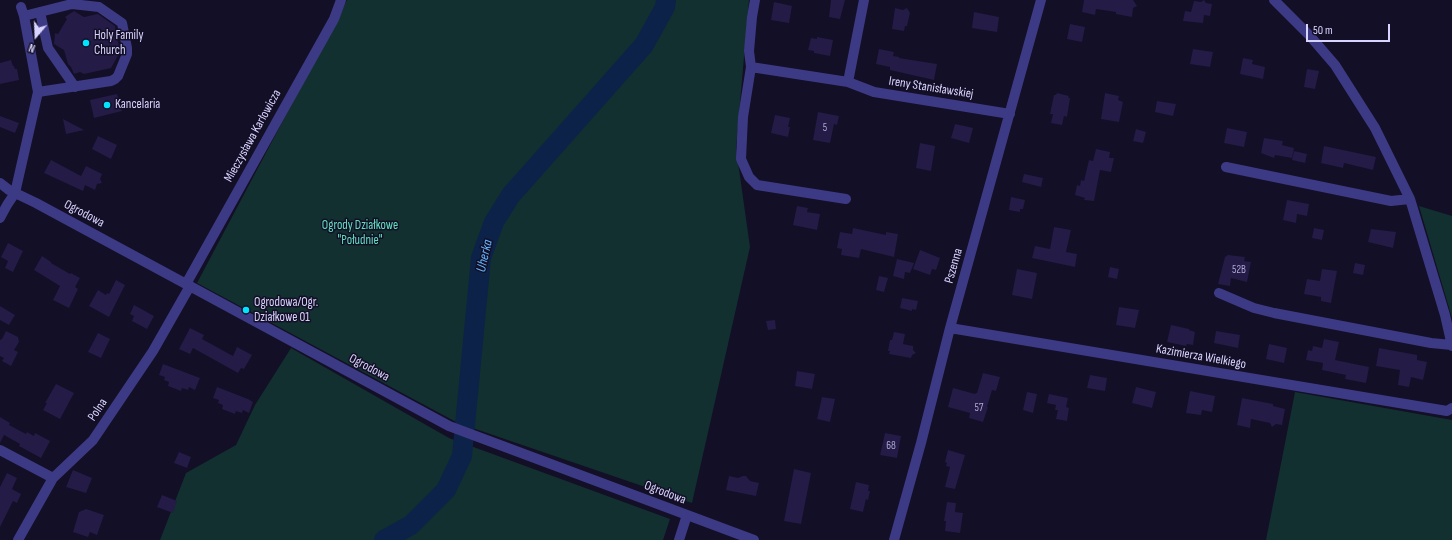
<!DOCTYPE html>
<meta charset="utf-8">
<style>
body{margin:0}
#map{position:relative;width:1452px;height:540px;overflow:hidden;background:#130f26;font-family:"Sofia Sans Condensed",sans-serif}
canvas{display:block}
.north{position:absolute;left:16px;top:16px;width:40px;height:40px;-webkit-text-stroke:3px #130f26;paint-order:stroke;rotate:199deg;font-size:11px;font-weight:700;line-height:16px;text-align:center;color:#d9d4ff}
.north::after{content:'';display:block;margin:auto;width:14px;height:18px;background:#d9d4ff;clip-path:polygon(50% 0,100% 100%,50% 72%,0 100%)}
.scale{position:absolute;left:1306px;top:24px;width:84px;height:18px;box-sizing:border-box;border:2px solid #d9d4ff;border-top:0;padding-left:5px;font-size:12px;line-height:14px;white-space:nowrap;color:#d9d4ff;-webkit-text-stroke:3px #130f26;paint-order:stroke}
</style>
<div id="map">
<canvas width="1452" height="540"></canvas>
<div class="north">N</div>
<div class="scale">50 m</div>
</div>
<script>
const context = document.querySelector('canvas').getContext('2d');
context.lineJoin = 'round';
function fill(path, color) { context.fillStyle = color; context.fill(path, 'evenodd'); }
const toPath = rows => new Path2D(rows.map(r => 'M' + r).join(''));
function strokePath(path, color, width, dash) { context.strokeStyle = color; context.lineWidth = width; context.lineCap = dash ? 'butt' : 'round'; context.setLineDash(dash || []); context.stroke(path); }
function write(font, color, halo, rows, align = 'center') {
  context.font = font + ' "Sofia Sans Condensed",sans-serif'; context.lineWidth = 3; context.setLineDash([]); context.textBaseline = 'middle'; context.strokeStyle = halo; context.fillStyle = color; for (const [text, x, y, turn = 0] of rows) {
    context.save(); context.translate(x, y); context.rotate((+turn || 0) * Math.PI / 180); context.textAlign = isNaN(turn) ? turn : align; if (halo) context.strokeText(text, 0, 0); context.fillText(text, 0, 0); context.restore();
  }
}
const green = toPath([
 [347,0,749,0,736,148,750,247,692,503,458,423,197,283],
 [1419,206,1452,216,1452,319,1452,318],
 [291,348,449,438,670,519,663,540,160,540,186,473,236,445,255,405],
 [1295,392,1452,420,1452,540,1266,540]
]);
const river = toPath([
 [384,540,411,525,446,490,462,456,481,258,494,222,511,195,644,45,665,7,666,0]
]);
const building = toPath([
 [831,0,845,0,840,19,829,17],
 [1084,0,1133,0,1137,6,1133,8,1132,17,1116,14,1116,12,1096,9,1095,15,1082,12],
 [1204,0,1206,3,1212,4,1210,16,1204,15,1203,23,1183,21,1185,11,1191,12,1194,1,1201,2],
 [774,2,792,6,789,23,771,20],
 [895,8,903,10,907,8,910,13,907,26,905,26,904,31,892,29],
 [74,11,84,17,98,14,115,26,120,52,111,68,84,74,80,72,74,74,71,67,68,64,64,50,54,44,55,33,58,34,67,19,65,17],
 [974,12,999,17,997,32,972,28],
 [1070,24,1085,27,1082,42,1067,39],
 [817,37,833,40,830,56,814,53,814,51,808,50,811,38,817,39],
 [879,49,894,52,893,56,899,57,899,58,937,64,934,80,890,70,890,67,876,64],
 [1193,49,1213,52,1210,67,1190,64],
 [1243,58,1253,60,1252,64,1265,67,1263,79,1240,74],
 [11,60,13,66,14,66,15,69,17,69,19,80,0,84,0,63],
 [1307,69,1319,71,1315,89,1304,87],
 [1057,93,1069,96,1068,98,1070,98,1067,117,1064,116,1062,125,1051,123,1053,114,1050,114,1054,95,1056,95],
 [1105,93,1119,96,1118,100,1123,102,1119,122,1101,119],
 [117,94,122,111,94,118,90,100],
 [1157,101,1176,104,1173,116,1155,112],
 [818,112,839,116,837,125,834,124,830,143,813,140],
 [775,115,790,118,788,127,790,127,788,137,771,133],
 [0,116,19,123,15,133,0,127],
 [63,119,84,130,66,134],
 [955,124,973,128,969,143,951,138],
 [1227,128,1247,132,1244,147,1224,143],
 [1136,129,1146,132,1143,143,1133,141],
 [98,136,117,145,111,159,92,149],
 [1264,138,1283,141,1282,145,1294,148,1292,158,1275,155,1274,158,1261,153],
 [920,143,935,146,931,171,916,168],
 [1324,146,1376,157,1373,170,1344,163,1343,168,1321,163],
 [1096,149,1110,152,1109,158,1114,158,1111,172,1100,170,1094,201,1084,200,1085,198,1075,195,1077,185,1080,186,1081,180,1084,181,1089,160,1093,161],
 [1294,151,1307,154,1305,163,1292,160],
 [51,160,81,176,86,166,102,174,100,179,102,183,97,184,95,190,85,185,83,191,44,173],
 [1024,174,1043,178,1041,187,1022,182],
 [1011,197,1025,200,1023,209,1020,209,1020,212,1009,210],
 [1287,200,1309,204,1307,216,1297,214,1296,223,1283,220],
 [797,206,808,208,807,212,820,214,817,230,793,225],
 [1054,227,1071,230,1066,252,1077,254,1075,267,1032,258,1035,246,1050,249],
 [853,228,886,235,886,232,898,234,894,257,861,249,859,258,841,255,842,249,837,248,840,232,852,234],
 [1314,228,1324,230,1322,240,1312,238],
 [1371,229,1396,232,1393,248,1368,242],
 [8,243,23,251,13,272,5,268,8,261,1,257],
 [920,250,940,258,936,270,932,269,930,275,913,269],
 [1228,255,1245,257,1244,261,1251,262,1247,282,1231,278,1230,286,1218,284,1225,257],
 [42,256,51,262,51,263,70,274,71,273,80,278,75,287,78,289,69,308,53,300,60,286,34,270],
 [897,259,914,263,910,273,905,272,904,279,893,276],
 [1355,263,1365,265,1363,275,1353,273],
 [1110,267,1119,269,1117,279,1108,277],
 [1017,269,1037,273,1032,299,1012,295],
 [1322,269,1337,271,1331,303,1321,301,1321,297,1304,294,1307,279,1320,281],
 [879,276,888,278,884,292,876,290],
 [116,280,125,285,109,317,89,306,98,290,106,295,107,293,109,294],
 [902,298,918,301,916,310,912,309,912,311,900,308],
 [134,305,154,316,147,329,132,321,134,316,130,314],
 [0,306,15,315,9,325,0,320],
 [1119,307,1139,310,1135,328,1116,325],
 [775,320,776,329,768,330,766,321],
 [1171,325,1189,329,1189,330,1195,332,1193,345,1187,344,1186,346,1167,342],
 [190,328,204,335,202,339,233,356,237,347,252,355,244,369,241,368,238,373,193,348,190,354,179,349],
 [6,331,18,337,19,342,14,350,18,352,11,366,2,361,4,358,0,356,0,340,2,339],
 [1216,331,1240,335,1238,348,1214,343],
 [894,332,905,334,903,344,913,346,913,350,916,353,912,355,911,358,889,354,890,351,888,351,890,340,892,340],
 [98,333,110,339,101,358,88,352],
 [1324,339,1339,342,1335,360,1369,367,1366,383,1345,379,1346,375,1322,370,1323,363,1306,360,1308,350,1312,351,1313,346,1322,348],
 [1269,344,1287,348,1284,363,1266,359],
 [1379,348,1417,355,1417,360,1427,362,1423,380,1411,377,1409,387,1398,385,1400,370,1376,366],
 [163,364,200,378,195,390,189,387,188,390,182,388,181,391,168,386,169,382,164,380,165,377,159,375],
 [797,371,815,374,812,389,795,386],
 [983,373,1000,377,996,391,992,390,987,407,988,407,983,422,969,418,970,413,948,407,953,388,975,394,976,393,977,393],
 [1090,375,1107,378,1105,391,1087,388],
 [56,384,74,393,60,419,43,410,47,403,45,403],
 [217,387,248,399,253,402,249,413,243,410,242,413,236,411,235,414,222,409,223,405,218,403,219,400,213,398],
 [1136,387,1156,392,1152,408,1132,403],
 [1190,391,1215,396,1212,412,1202,410,1201,415,1186,413],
 [1027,392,1037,394,1033,413,1023,410],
 [1049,394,1068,398,1066,407,1069,408,1067,421,1056,419,1058,410,1055,410,1056,405,1047,403],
 [822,397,835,399,830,422,817,419],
 [1242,398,1273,404,1273,406,1285,409,1282,425,1276,424,1272,427,1270,423,1251,419,1250,428,1237,425],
 [0,417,10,423,9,425,26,434,27,432,34,436,35,433,50,441,41,458,19,446,20,444,4,435,0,443],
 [885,433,901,436,897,458,880,455],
 [948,450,965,455,955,489,945,487,950,467,946,466,947,463,945,462],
 [179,452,191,457,187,468,174,463],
 [794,469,811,473,801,524,784,521],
 [73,470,92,478,86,493,66,487],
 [7,473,17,478,12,489,21,494,17,503,13,501,0,527,0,487],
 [729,476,738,478,743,476,746,476,750,481,759,483,756,496,726,490],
 [856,482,869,485,868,491,870,491,868,500,866,499,863,512,850,509],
 [162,495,177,501,173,513,157,507],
 [947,502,956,503,955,512,963,513,960,533,945,531,946,521,944,521],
 [86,509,104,515,97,535,90,532,88,537,73,532,79,512]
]);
const minor = toPath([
 [755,0,752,17,749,51,751,67,743,117,741,159,749,177,757,185,846,199],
 [1274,0,1310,36,1335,65,1375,128,1410,199,1445,315,1452,346],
 [40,12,48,48,75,87],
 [24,16,72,4,99,7,122,23,127,48,127,54,118,76,115,79,111,81,38,92],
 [751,67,848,82,874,92,1010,114],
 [848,82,864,0],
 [1226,167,1391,201,1410,199],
 [0,183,9,190,36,203,449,426,754,540],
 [0,218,7,205,15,193,38,92,24,16,21,7],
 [186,284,334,19,341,0],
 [1219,293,1254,308,1274,313,1431,343,1452,345],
 [950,328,1447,411,1452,408],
 [0,450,53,478],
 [18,540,53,478,93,440,153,351,190,286],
 [679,540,687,515],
 [894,540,921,443,950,328,1041,0]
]);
const markers = [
 [86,43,4,"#00e5ff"],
 [107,105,4,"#00e5ff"],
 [246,310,4,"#00e5ff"]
];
const numberNames = [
 ["5",825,128],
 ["52B",1239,270],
 ["57",979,408],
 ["68",891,446]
];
const poiNames = [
 ["Holy Family",94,36],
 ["Church",94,51],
 ["Kancelaria",115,105],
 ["Ogrodowa/Ogr.",254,303],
 ["Działkowe 01",254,318]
];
const streetNames = [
 ["Ireny Stanisławskiej",931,88,9],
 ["Mieczysława Karłowicza",253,136,-61],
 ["Ogrodowa",84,214,28],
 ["Pszenna",954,266,-74],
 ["Kazimierza Wielkiego",1201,357,10],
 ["Ogrodowa",369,368,28],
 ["Polna",98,410,-56],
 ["Ogrodowa",665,493,21]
];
const parkNames = [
 ["Ogrody Działkowe",360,226],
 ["\"Południe\"",360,241]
];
const waterNames = [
 ["Uherka",485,256,-77]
];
fill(green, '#12302f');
strokePath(river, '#0c2248', 20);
fill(building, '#241b47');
strokePath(minor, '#3d3a85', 10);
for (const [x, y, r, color] of markers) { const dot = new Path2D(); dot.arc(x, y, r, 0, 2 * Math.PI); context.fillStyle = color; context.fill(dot); strokePath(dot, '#130f26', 1.5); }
write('11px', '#aca6d1', null, numberNames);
write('13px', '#d9d4ff', '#130f26', poiNames, 'left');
write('13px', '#d9d4ff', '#130f26', streetNames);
write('13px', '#5fe0c0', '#130f26', parkNames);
write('italic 14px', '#62b6ff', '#130f26', waterNames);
</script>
